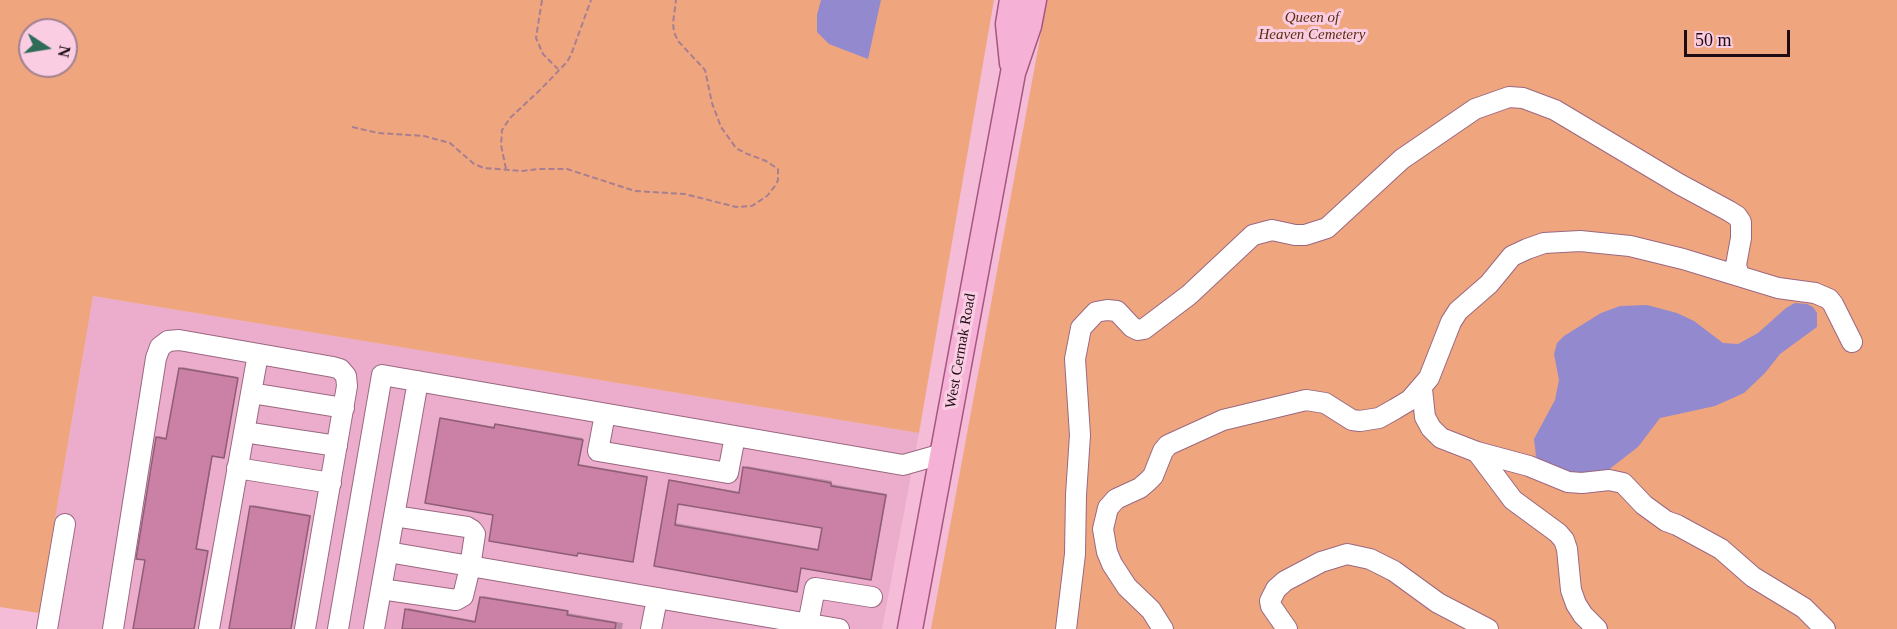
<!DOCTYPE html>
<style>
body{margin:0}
#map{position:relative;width:1897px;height:629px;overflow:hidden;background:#f4bcd6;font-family:"Times New Roman",serif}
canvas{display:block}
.north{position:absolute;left:18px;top:18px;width:60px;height:60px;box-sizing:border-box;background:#facde2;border:2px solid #a28090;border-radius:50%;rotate:102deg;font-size:16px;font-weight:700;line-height:24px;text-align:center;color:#1e0c15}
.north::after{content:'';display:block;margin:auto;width:21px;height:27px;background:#2f6c58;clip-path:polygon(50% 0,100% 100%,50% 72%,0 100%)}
.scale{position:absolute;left:1684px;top:30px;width:106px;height:27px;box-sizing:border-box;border:3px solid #1e0c15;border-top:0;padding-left:8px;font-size:18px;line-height:21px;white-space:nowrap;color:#1e0c15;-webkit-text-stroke:4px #facde2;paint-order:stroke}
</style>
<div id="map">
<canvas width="1897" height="629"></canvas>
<div class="north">N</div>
<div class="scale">50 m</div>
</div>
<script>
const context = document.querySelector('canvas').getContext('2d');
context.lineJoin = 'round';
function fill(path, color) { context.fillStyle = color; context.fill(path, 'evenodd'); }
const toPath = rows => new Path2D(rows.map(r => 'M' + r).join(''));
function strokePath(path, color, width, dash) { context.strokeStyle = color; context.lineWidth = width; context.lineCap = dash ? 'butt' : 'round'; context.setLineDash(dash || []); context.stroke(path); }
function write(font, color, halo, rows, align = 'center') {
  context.font = font + ' "Times New Roman",serif'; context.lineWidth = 6; context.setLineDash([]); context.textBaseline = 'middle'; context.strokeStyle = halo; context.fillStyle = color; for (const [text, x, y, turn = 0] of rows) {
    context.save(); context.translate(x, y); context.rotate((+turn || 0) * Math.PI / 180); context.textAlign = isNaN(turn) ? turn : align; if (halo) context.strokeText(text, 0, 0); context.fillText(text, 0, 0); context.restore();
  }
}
const built = toPath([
 [93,296,919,433,882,629,36,629]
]);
const green = toPath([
 [0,0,994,0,919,433,93,296,39,613,0,607],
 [30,30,66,30,66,66,30,66],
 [1047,0,1897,0,1897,629,931,629]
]);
const water = toPath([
 [821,0,881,0,868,59,829,44,817,32,817,15],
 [1795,303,1807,304,1813,307,1817,313,1817,327,1780,354,1765,373,1744,393,1715,406,1660,418,1638,447,1603,474,1582,477,1541,464,1536,456,1534,439,1555,400,1559,380,1554,354,1557,343,1564,336,1601,313,1620,306,1647,305,1677,313,1694,321,1723,343,1738,344,1758,333,1786,308]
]);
const shadow = toPath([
 [182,367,238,377,225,455,223,457,213,455,197,548,208,550,194,629,135,629,147,559,157,437,159,436,168,438],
 [443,418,496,427,498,424,583,438,579,464,648,476,634,559,632,561,495,513,441,419],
 [746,466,832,481,831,484,887,494,872,577,870,578,802,566,796,590,656,565,670,481,672,480,740,492],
 [679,503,824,527,819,549,675,523],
 [253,505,311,515,291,629,231,629],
 [483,596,568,610,568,613,623,623,622,629,403,629,408,608,477,621]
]);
const building = toPath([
 [179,368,238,378,224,458,212,456,196,549,208,551,194,629,133,629,145,560,136,559,156,437,166,439,179,368],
 [440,418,494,428,495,424,583,440,578,465,647,477,633,562,578,553,577,556,489,541,493,515,425,503,440,418],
 [743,467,831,483,831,486,886,495,871,580,801,568,797,592,654,566,669,480,739,493,743,467],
 [678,504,822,528,818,550,675,525,678,504],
 [250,506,310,516,291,629,229,629,250,506],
 [480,597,568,611,567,615,616,623,615,629,402,629,405,609,475,622,480,597]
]);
const path = toPath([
 [542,0,536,38,543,54,558,69],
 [352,127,378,133,424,136,450,143,474,164,484,168,522,171,538,169,567,169,635,191,685,194,736,207,752,206,767,196,775,186,778,180,778,169,766,161,745,153,736,148,721,127,712,103,705,70,678,41,674,32,673,23,676,0],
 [506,169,501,145,502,130,510,118,540,90,567,62,571,55,591,0]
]);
const minor = toPath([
 [1422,389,1425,417,1431,428,1441,438,1477,452,1529,466,1568,482,1582,483,1609,480,1623,483,1644,505,1666,521,1677,525,1721,549,1753,577,1804,608,1825,629],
 [251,393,344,408],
 [605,414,598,451,728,473,735,436],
 [244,432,337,446],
 [1477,452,1513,500,1558,533,1564,540,1567,549,1571,590,1576,604,1583,615,1597,629],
 [237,468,331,483],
 [388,552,839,629],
 [381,589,456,600,463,596,470,567,475,534,472,530,467,527,394,516],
 [47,629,65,524],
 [113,629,156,358,160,347,168,341,179,340,333,367,340,369,346,376,347,386,305,629],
 [209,629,258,354],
 [338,629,382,375,903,465,942,454],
 [374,629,418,381],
 [651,629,657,599],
 [807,629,815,588,872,597],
 [1066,629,1075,554,1076,495,1080,435,1075,359,1081,328,1096,312,1107,310,1117,311,1132,327,1138,330,1144,329,1189,295,1253,235,1272,230,1295,235,1305,235,1327,228,1402,159,1475,109,1509,97,1523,98,1555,110,1679,184,1729,211,1737,216,1741,222,1741,238,1736,265,1739,276],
 [1163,629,1151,610,1127,587,1112,564,1107,552,1103,529,1108,508,1116,499,1140,488,1147,482,1153,476,1163,451,1168,445,1223,420,1306,400,1325,403,1352,420,1360,421,1379,418,1395,409,1410,400,1429,378,1451,322,1458,311,1489,284,1512,256,1527,249,1544,243,1580,241,1630,246,1683,259,1778,288,1815,293,1829,299,1833,304,1852,342],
 [1287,629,1271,606,1270,601,1276,589,1285,581,1321,562,1347,554,1370,559,1394,571,1438,603,1488,629]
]);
const major = toPath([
 [1012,63,1008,24,1012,0],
 [910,629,1013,73,1029,26,1034,0]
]);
const parkNames = [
 ["Queen of",1312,18],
 ["Heaven Cemetery",1312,35]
];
const streetNames = [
 ["West Cermak Road",961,351,-80]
];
fill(built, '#ebadcb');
fill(green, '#efa67f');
fill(water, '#9289cf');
fill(shadow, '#0003');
fill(building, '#cb81a6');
strokePath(building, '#8f5e76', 1.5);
strokePath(minor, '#9a6881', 22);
strokePath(major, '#a65680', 27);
strokePath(path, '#a87e92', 2, [6, 3]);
strokePath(minor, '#fff', 20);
strokePath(major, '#f5b2d6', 24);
write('italic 15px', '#5c2d11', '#facde2', parkNames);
write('15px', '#1e0c15', '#facde2', streetNames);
</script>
